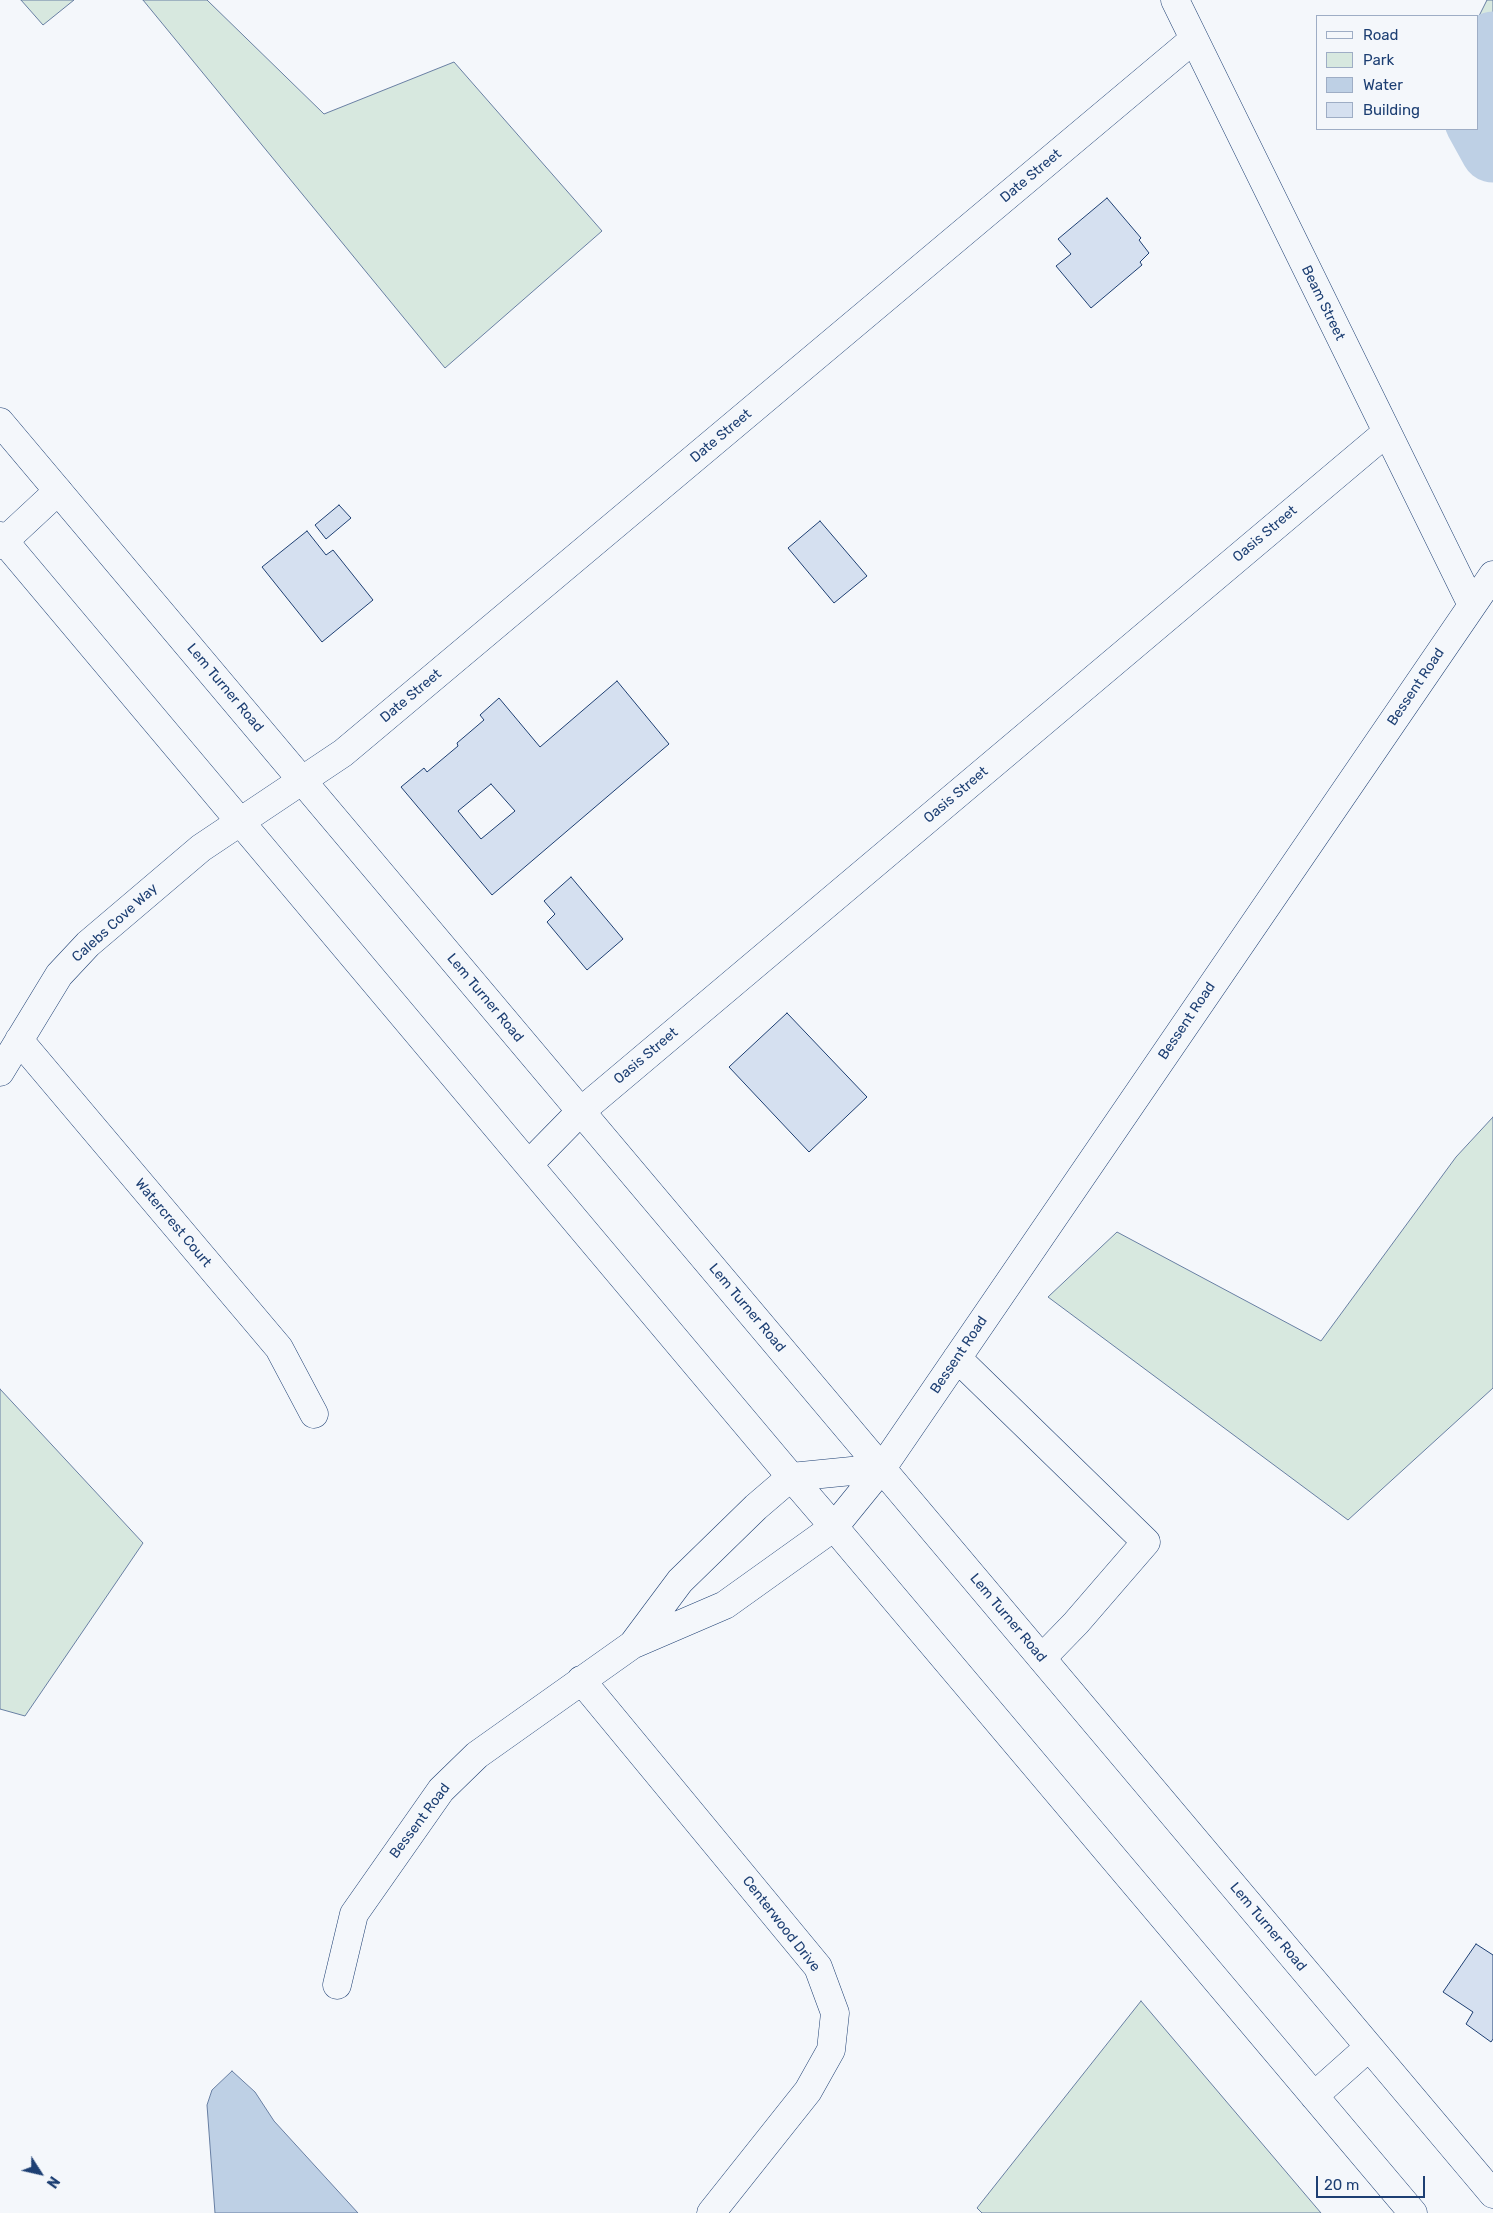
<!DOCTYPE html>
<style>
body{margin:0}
#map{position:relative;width:1493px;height:2213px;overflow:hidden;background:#f4f7fb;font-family:Rubik,sans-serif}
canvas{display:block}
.legend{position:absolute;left:1316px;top:15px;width:162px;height:115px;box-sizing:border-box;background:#f4f7fb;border:1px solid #9eadc5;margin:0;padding:6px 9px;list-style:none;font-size:15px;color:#1d3f73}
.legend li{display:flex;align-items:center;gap:10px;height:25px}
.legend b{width:25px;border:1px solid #9eadc5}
.north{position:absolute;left:15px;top:2148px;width:50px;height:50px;-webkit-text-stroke:4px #f4f7fb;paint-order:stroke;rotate:125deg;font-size:14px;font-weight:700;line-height:20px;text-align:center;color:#1d3f73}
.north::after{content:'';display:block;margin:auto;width:18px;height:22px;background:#1d3f73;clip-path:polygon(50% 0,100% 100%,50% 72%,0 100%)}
.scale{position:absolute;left:1316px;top:2176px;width:109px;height:22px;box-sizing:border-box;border:2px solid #1d3f73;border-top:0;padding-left:6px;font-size:15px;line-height:18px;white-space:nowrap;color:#1d3f73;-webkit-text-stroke:4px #f4f7fb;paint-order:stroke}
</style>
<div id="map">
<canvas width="1493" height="2213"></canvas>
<ul class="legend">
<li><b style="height:6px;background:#f4f7fb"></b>Road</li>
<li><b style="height:14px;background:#d7e8df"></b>Park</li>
<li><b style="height:14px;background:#bed0e5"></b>Water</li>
<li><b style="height:14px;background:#d5e0f0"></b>Building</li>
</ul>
<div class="north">N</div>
<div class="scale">20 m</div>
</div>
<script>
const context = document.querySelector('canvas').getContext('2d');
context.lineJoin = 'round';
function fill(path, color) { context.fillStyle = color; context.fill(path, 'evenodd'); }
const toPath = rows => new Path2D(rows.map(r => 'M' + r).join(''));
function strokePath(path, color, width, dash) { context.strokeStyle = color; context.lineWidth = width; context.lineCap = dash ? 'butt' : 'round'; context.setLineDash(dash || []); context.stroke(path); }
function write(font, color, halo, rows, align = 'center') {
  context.font = font + ' Rubik,sans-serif'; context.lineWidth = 4; context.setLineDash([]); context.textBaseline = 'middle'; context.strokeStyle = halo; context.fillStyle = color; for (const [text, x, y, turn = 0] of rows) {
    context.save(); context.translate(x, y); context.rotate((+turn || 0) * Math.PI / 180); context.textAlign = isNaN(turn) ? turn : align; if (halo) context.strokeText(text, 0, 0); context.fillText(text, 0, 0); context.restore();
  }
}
const green = toPath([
 [21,0,74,0,43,25,21,0],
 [143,0,207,0,324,114,454,62,602,231,445,368,143,0],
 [1487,0,1493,0,1493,160,1454,144,1451,129,1477,129,1477,20,1487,0],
 [1493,1117,1493,1388,1348,1520,1048,1297,1117,1232,1321,1341,1456,1157,1493,1117],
 [0,1389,143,1543,25,1716,0,1709,0,1389],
 [1141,2001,1321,2213,982,2213,977,2208,1141,2001]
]);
const water = toPath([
 [232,2071,255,2092,274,2121,358,2213,215,2213,207,2105,212,2090,232,2071]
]);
const river = toPath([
 [1477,76,1493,44],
 [1477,121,1493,150]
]);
const building = toPath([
 [1107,198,1141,238,1139,240,1149,253,1140,262,1142,265,1091,308,1056,266,1071,254,1058,239,1107,198],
 [339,505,351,518,326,539,315,525,339,505],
 [820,521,867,576,834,603,788,548,820,521],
 [307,531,326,555,333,550,373,600,322,642,262,567,307,531],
 [617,681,669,744,492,895,401,787,424,768,427,772,458,746,457,743,484,720,480,715,499,698,540,747,617,681],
 [491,784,515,811,481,839,458,811,491,784],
 [571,877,623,939,587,970,547,922,555,914,544,901,571,877],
 [787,1013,867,1097,809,1152,729,1067,787,1013],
 [1476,1944,1493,1955,1493,2039,1491,2042,1466,2024,1473,2012,1443,1992,1476,1944]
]);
const minor = toPath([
 [1175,0,1472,605],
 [0,545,58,491],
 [19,1040,279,1348,314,1414],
 [0,1072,59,975,88,944,201,848,343,753,1194,39],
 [529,1164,580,1112,1387,432],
 [957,1358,1146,1542,1076,1623,1042,1658],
 [633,1644,680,1581,756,1507,791,1477,882,1468],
 [581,1680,818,1967,835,2013,831,2050,808,2091,711,2213],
 [337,1985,354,1914,441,1790,477,1755,632,1645,725,1605,834,1527,882,1468,1493,575]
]);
const major = toPath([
 [0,422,1493,2194],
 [0,536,791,1477,834,1527,1413,2213],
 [1314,2096,1369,2047]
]);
const streetNames = [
 ["Date Street",1031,176,-40],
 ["Beam Street",1323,303,64],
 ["Date Street",721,436,-40],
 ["Oasis Street",1265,534,-40],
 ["Bessent Road",1416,687,-56],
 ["Lem Turner Road",225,688,50],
 ["Date Street",411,696,-40],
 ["Oasis Street",956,795,-40],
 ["Calebs Cove Way",115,923,-42],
 ["Lem Turner Road",485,998,50],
 ["Bessent Road",1187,1021,-56],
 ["Oasis Street",646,1056,-40],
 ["Watercrest Court",173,1223,50],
 ["Lem Turner Road",747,1308,50],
 ["Bessent Road",959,1355,-56],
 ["Lem Turner Road",1008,1618,50],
 ["Bessent Road",420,1821,-53],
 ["Centerwood Drive",781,1924,52],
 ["Lem Turner Road",1268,1927,50]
];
fill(green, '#d7e8df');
strokePath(green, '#687fa3', 1);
fill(water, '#bed0e5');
strokePath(water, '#687fa3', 1);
strokePath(river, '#bed0e5', 65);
fill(building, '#d5e0f0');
strokePath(building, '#1d3f73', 1);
strokePath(minor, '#1d3f73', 29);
strokePath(major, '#1d3f73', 29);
strokePath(minor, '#f4f7fb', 28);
strokePath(major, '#f4f7fb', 28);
write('14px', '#1d3f73', '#f4f7fb', streetNames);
</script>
